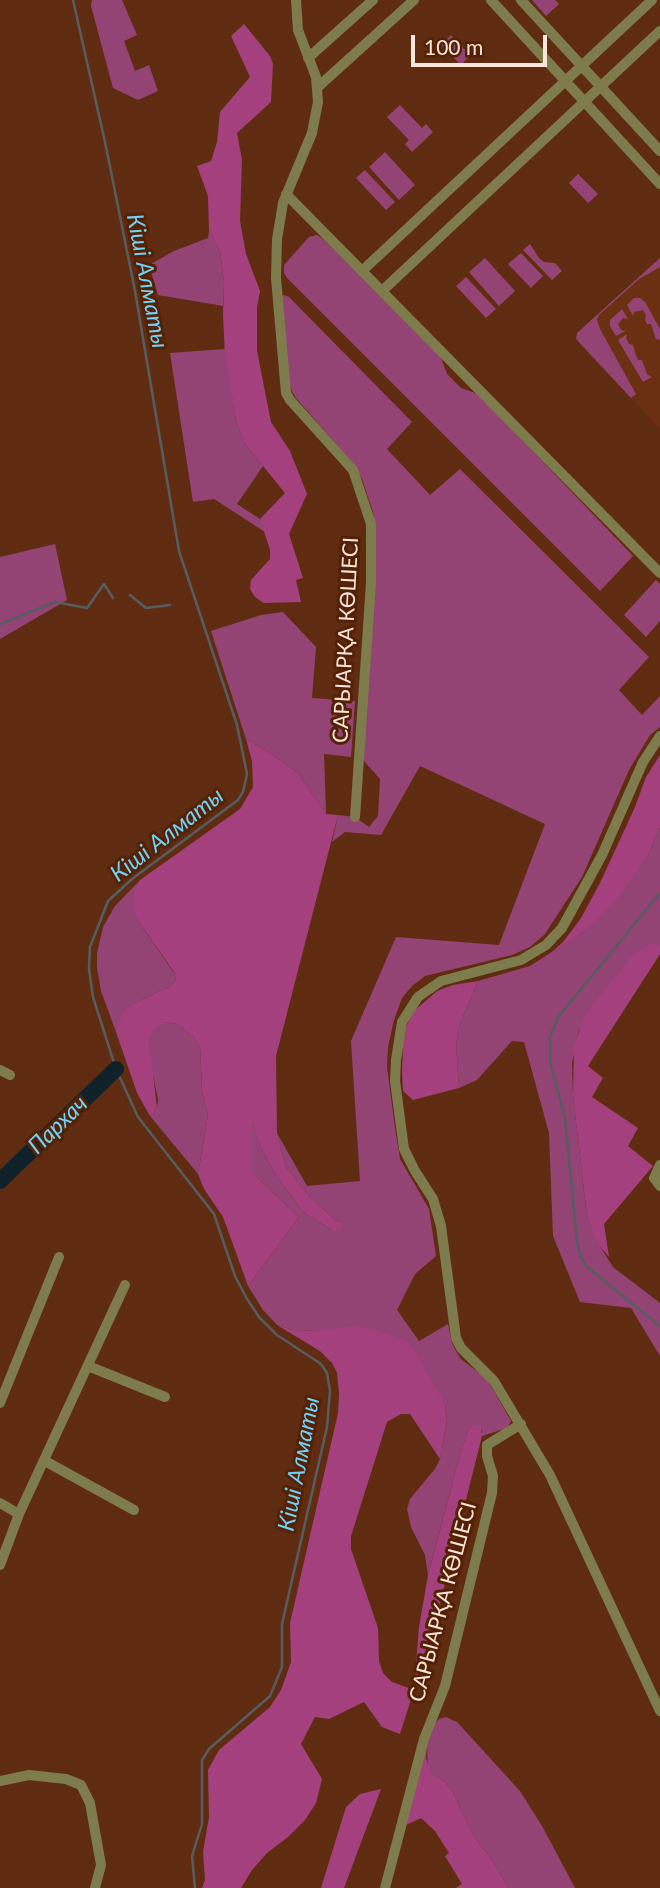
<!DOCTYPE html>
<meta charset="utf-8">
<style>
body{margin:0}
#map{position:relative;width:660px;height:1888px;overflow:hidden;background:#602c11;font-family:Lato,sans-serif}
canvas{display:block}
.scale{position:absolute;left:411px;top:35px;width:136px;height:32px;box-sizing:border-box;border:4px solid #fbe6dd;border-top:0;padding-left:9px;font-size:21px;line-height:24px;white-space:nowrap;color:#fbe6dd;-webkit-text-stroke:5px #542105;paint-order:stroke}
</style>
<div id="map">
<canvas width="660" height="1888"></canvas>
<div class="scale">100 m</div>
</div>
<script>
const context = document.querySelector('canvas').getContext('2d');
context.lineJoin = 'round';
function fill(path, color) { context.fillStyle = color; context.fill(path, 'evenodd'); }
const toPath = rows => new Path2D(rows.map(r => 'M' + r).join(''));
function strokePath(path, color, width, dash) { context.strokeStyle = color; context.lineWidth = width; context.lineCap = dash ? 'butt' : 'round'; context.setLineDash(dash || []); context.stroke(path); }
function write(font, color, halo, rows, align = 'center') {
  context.font = font + ' Lato,sans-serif'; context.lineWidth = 6; context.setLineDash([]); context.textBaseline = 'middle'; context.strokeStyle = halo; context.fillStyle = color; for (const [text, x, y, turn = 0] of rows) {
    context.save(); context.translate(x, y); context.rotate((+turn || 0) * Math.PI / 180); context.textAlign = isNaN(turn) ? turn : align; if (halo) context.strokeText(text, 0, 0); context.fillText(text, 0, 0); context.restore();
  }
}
const built = toPath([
 [660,258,660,429,576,339,577,333]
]);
const green = toPath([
 [92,0,122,0,137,35,124,41,135,71,149,65,158,91,138,100,113,88,91,6],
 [532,0,555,0,559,4,546,16],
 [451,35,470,55,461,65,441,45],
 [400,105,422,128,426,124,433,132,412,152,405,144,409,140,387,117],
 [385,152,415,185,399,200,369,167],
 [365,170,395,202,386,210,356,178],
 [578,174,598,194,588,203,569,183],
 [209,230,220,252,224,282,223,306,158,295,149,265,174,251,208,238],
 [317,235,323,239,439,353,447,374,461,388,478,394,633,556,600,591,287,278,284,273,284,265,309,237],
 [530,244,539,258,544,262,555,263,562,271,552,280,523,250],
 [521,253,543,276,531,288,508,264],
 [485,258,515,291,499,306,469,272],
 [660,258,660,267,639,279,599,315,597,320,600,329,636,394,631,398,576,339,577,333],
 [466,277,496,309,486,318,456,286],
 [284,295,289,297,412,422,387,449,430,495,460,469,649,657,619,690,642,715,660,696,660,727,650,735,629,770,582,877,545,934,530,947,512,955,425,976,412,986,402,998,394,1020,388,1047,387,1067,395,1128,400,1159,429,1209,436,1256,415,1274,397,1310,419,1341,448,1324,452,1343,457,1353,461,1359,487,1379,511,1421,507,1428,482,1436,482,1430,473,1425,469,1429,462,1447,428,1575,425,1555,411,1527,407,1509,410,1499,435,1469,440,1459,447,1421,445,1404,323,1330,297,1331,277,1325,263,1310,248,1286,299,1217,252,1173,252,1117,260,1146,274,1172,303,1212,333,1231,342,1223,334,1219,310,1197,286,1167,277,1133,307,1186,360,1181,351,1041,396,937,499,945,545,824,420,766,381,835,345,832,332,842,338,815,355,817,369,827,378,816,380,779,362,759,375,534,373,512,362,479,351,461,296,398,289,386,281,297],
 [634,298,640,298,645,302,660,329,660,340,656,339,651,324,647,324,645,320,646,315,643,310,634,312,633,316,627,305],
 [622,309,628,319,623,318,618,324,621,330,625,331,616,336,610,326,610,320],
 [627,334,626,338,629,344,633,345,635,353,638,360,642,360,647,374,652,377,643,382,618,340],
 [225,349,236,421,245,444,263,466,237,504,260,519,265,532,214,499,193,502,170,353],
 [55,544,67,600,0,639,0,557],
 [656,580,660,584,660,621,646,637,624,615],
 [283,612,316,647,312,698,355,701,351,757,324,754,326,814,298,773,272,754,246,739,211,631,261,615],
 [660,828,660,948,579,1030,572,1063,573,1095,587,1217,598,1243,613,1267,660,1303,660,1356,631,1308,580,1302,553,1236,549,1133,524,1042,512,1041,477,1080,459,1088,456,1044,459,1026,478,981,530,966,586,930,647,857],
 [140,880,135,888,137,919,174,973,176,980,171,986,131,1005,117,1027,117,1035,101,991,97,968,97,953,103,927,115,906],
 [164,1022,177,1024,193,1036,200,1047,202,1091,208,1115,198,1174,150,1116,157,1108,158,1099,151,1066,149,1040,154,1029],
 [446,1717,457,1722,520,1791,542,1826,575,1888,508,1888,494,1862,474,1837,453,1792,444,1781,431,1773,428,1768,427,1746,433,1725,439,1719]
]);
const forest = toPath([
 [244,24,270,56,273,64,271,102,237,133,242,160,240,221,246,254,260,291,257,307,257,351,271,422,290,451,307,494,289,534,303,578,296,580,301,602,264,603,255,597,250,589,251,580,270,559,270,550,260,519,285,493,245,444,236,421,225,356,223,315,224,282,220,252,209,230,208,196,197,166,211,161,217,142,220,112,250,77,231,36],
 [246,739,272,754,298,773,326,814,338,815,276,1056,277,1133,286,1167,310,1197,334,1219,342,1223,340,1231,333,1231,303,1212,274,1172,260,1146,252,1120,252,1173,299,1217,248,1286,223,1217,204,1189,198,1174,208,1115,202,1091,200,1047,193,1036,177,1024,164,1022,154,1030,149,1040,157,1108,150,1116,137,1093,117,1035,117,1027,123,1013,131,1005,171,986,176,980,174,972,137,919,133,902,135,888,140,880,240,809,253,787,252,761],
 [660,755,660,828,647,857,616,900,586,930,549,955,564,941,581,918,600,883,635,807,646,777],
 [651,943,657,944,660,947,660,954,588,1066,603,1078,592,1097,638,1128,628,1146,653,1166,604,1224,609,1257,597,1243,587,1217,573,1095,574,1048,583,1019,588,1010,633,955],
 [478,981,459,1026,456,1044,459,1088,413,1100,403,1091,402,1073,403,1046,406,1027,414,1011,437,991,453,985],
 [277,1325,297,1331,323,1330,356,1325,406,1340,412,1346,445,1404,447,1421,440,1459,410,1414,401,1414,387,1422,351,1536,351,1549,378,1628,379,1661,383,1673,392,1682,414,1690,419,1627,428,1575,462,1447,469,1429,473,1425,481,1426,482,1436,420,1683,414,1690,400,1734,382,1727,364,1702,329,1719,315,1717,301,1744,322,1779,316,1803,305,1820,288,1837,267,1853,252,1870,241,1888,202,1888,205,1880,203,1852,209,1817,208,1770,219,1750,270,1707,281,1690,291,1662,290,1623,338,1413,339,1393,337,1373,332,1363,320,1351],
 [427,1746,426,1758,431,1773,444,1781,453,1792,474,1837,494,1862,508,1888,456,1888,462,1884,445,1856,449,1853,435,1831,421,1818,406,1825],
 [381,1789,344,1888,321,1888,346,1807,360,1794]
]);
const stream = toPath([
 [73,0,105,142,135,291,179,551,237,725,247,774,243,792,238,800,132,879,108,901,90,947,89,969,93,997,116,1069,138,1117,214,1214,235,1276,247,1299,259,1317,277,1335,321,1364,327,1373,330,1391,327,1427,282,1624,282,1667,270,1696,209,1749,202,1760,202,1824,192,1856,195,1888],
 [130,595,146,608,170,605],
 [0,624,55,602,87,608,104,584,113,598],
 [660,893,558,1017,550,1037,550,1062,565,1118,577,1242,581,1257,587,1267,660,1326]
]);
const river = toPath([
 [0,1181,116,1069]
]);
const minor = toPath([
 [296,0,298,30,316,77,318,102,312,133,283,203,277,239,276,278,286,393,290,400,353,470,371,524,371,583,355,817],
 [491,0,660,184],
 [521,0,660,151],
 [308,58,373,0],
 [318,87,414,0],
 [286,194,660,573],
 [362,271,652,0],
 [382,291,660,31],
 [660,736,643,762,602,855,562,928,546,945,521,960,441,981,418,997,402,1022,396,1060,395,1081,404,1149,415,1171,433,1199,441,1226,456,1338,461,1348,494,1381,550,1475,660,1711],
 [0,1070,10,1075],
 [660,1165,654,1178,660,1186],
 [88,1366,165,1397],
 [0,1403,59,1257],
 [45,1461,134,1510],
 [0,1503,19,1514],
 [0,1565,19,1514,125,1285],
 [0,1781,29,1775,66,1779,81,1785,90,1803,101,1865,95,1888],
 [385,1888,424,1739,445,1686,492,1493,493,1476,487,1456,487,1445,521,1424]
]);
const streetNames = [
 ["САРЫАРҚА КӨШЕСІ",346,640,-87],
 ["САРЫАРҚА КӨШЕСІ",443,1602,-75]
];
const waterNames = [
 ["Кіші Алматы",147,281,79],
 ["Кіші Алматы",167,835,-38],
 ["Пархач",58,1125,-44],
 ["Кіші Алматы",299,1464,-79]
];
fill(built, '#6b3011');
fill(green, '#934474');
fill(forest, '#a3407d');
strokePath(stream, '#565d60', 2.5);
strokePath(river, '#0f222a', 16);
strokePath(minor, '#7e7c4c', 10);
write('21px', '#fbe6dd', '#542105', streetNames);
write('italic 23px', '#6fd2f8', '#542105', waterNames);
</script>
